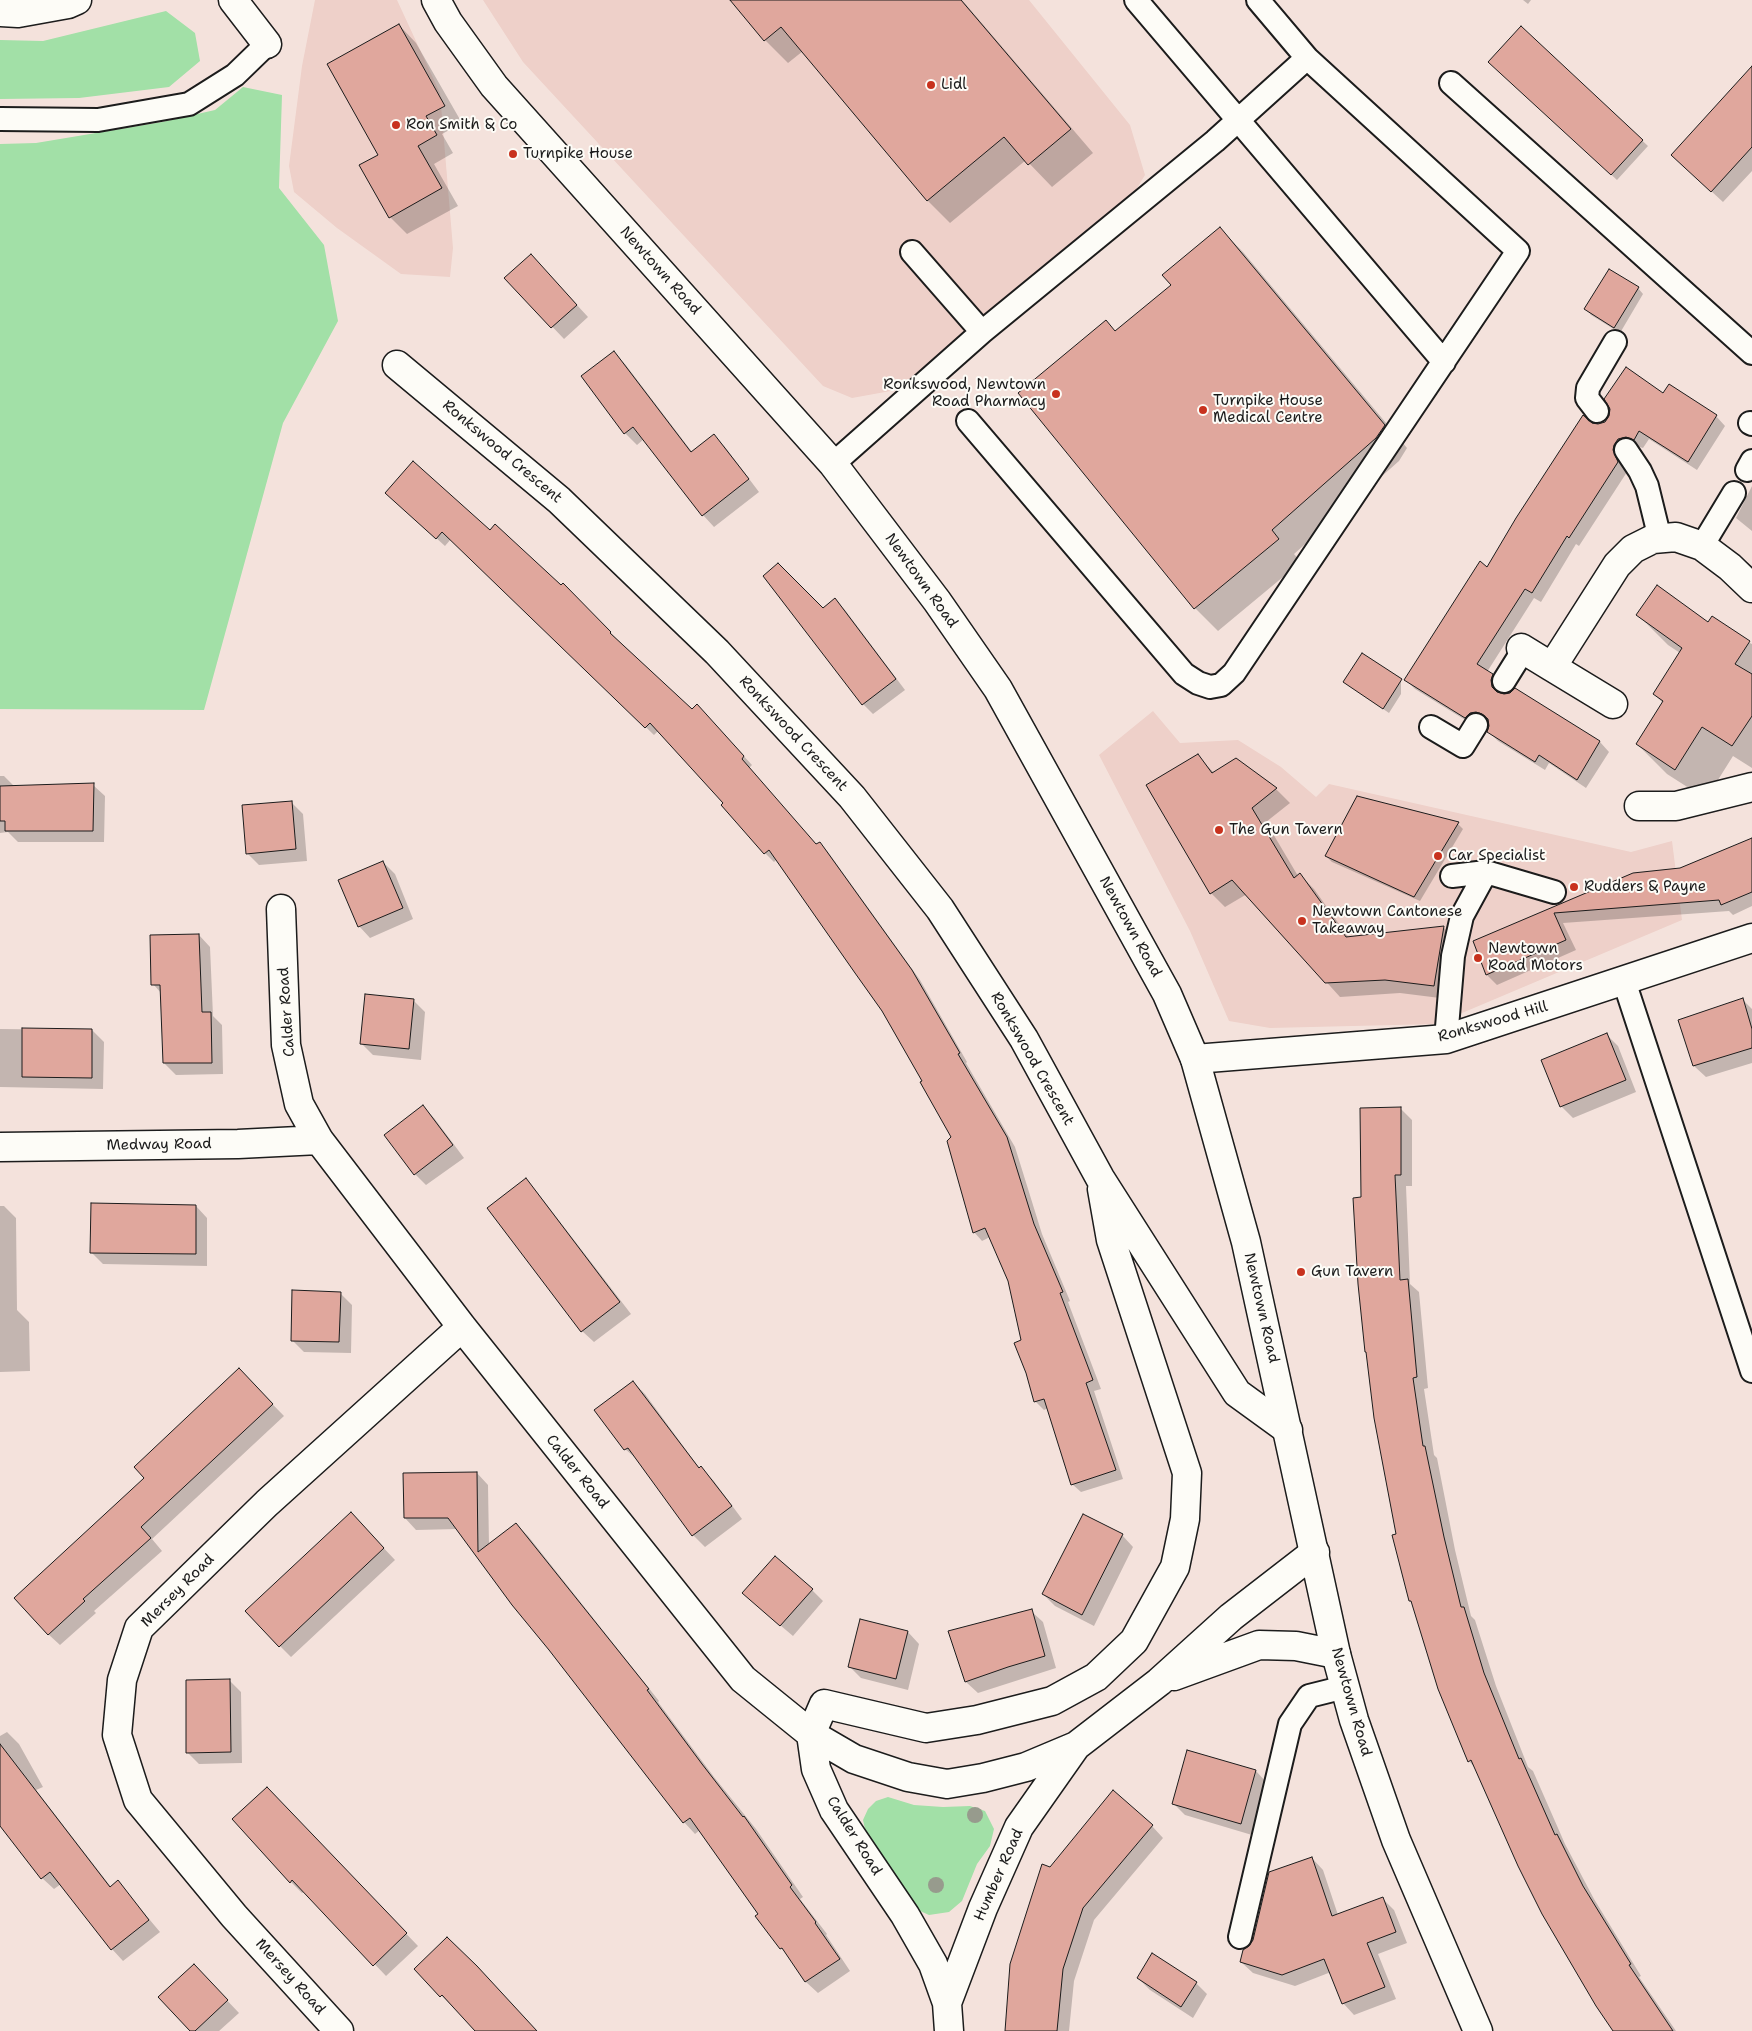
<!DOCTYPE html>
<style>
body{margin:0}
canvas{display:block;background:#f4e2dc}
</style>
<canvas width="1752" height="2031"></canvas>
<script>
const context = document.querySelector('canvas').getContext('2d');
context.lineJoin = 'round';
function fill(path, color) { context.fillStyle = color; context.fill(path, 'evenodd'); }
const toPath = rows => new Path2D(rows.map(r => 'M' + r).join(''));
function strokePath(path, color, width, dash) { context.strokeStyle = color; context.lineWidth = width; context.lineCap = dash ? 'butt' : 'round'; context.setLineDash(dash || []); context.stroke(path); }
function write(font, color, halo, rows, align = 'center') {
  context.font = font + ' "Shantell Sans",sans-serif'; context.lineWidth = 4; context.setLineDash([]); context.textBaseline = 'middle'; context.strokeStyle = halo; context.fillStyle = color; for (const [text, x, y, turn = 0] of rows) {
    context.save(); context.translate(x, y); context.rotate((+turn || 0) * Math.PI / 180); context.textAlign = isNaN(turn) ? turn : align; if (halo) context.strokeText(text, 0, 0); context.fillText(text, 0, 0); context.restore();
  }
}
const built = toPath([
 [315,0,397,0,440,93,453,248,450,277,401,274,337,228,294,192,289,166,302,66],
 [483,0,1029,0,1130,125,1145,175,1131,198,896,390,852,398,823,386,523,62],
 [1153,711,1180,743,1238,740,1281,767,1316,797,1329,784,1631,852,1672,841,1682,920,1436,1024,1270,1028,1229,1021,1190,931,1099,755]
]);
const green = toPath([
 [166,11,195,33,200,61,169,87,79,98,0,99,0,40,43,41],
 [243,87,282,95,279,188,324,245,338,321,283,423,204,710,0,709,0,144,36,143,162,122,215,110],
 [888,1797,914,1805,943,1807,970,1806,985,1811,994,1829,990,1846,977,1864,962,1901,949,1912,929,1915,918,1910,865,1829,863,1820,868,1809,876,1801]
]);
const shadow = toPath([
 [732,0,962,0,1093,153,1052,187,1026,160,950,223,928,201,803,51,788,63,765,40],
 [1523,0,1531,0,1528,4],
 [399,25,416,43,462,123,442,134,453,153,434,164,458,206,407,234,390,217,380,155],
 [1521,28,1648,146,1617,180,1495,67],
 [1752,69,1752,171,1723,202,1685,167],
 [1220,229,1243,252,1407,448,1399,461,1294,554,1301,562,1218,631,1195,608,1116,332,1173,286],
 [542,267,588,317,564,339,506,278],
 [1638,288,1643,294,1620,333,1591,315,1586,309],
 [614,353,625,364,692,452,713,435,725,447,759,492,714,527,703,515,644,439,637,445,625,433,583,376],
 [1664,395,1716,416,1725,426,1697,470,1649,439,1643,448,1636,446,1622,460,1627,472,1579,546,1576,544,1541,602,1534,598,1487,672,1501,685,1500,694,1510,694,1515,690,1600,742,1609,752,1586,788,1549,763,1545,770,1498,741,1489,732,1489,722,1486,721,1475,726,1415,689,1406,680,1591,424,1598,425],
 [1752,486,1752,531,1736,518],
 [395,501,490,532,561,587,563,585,619,641,692,710,705,714,752,765,749,768,817,846,820,843,828,852,920,980,967,1062,966,1063,1015,1147,1042,1234,1070,1301,1068,1302,1101,1389,1094,1391,1123,1479,1081,1492,1072,1484,1048,1408,1044,1410,1035,1401,1009,1281,990,1237,982,1241,974,1232,953,1137,924,1082,883,1010,777,859,774,862,765,853,723,805,725,803,658,731,654,735,451,539,445,546],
 [835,600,845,610,905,690,873,714,863,704],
 [1638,615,1709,624,1752,644,1752,768,1733,756,1706,799,1667,774,1637,744,1663,703,1654,694,1680,653,1668,645],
 [1395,677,1401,682,1401,694,1389,713,1344,682],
 [1198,756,1214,773,1236,759,1276,789,1290,803,1266,822,1298,876,1300,875,1314,889,1349,938,1444,928,1458,941,1448,999,1400,993,1340,997,1247,894,1225,907,1211,893],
 [0,776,4,776,15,787,93,785,105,796,104,842,18,842,8,832,0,833],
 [1357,797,1458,824,1463,829,1420,901,1332,862,1326,856],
 [291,802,303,814,307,861,259,865,247,853],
 [1752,841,1752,906,1733,915,1729,911,1563,923,1576,950,1497,985,1487,975,1475,942,1634,874,1680,870],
 [383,862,395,874,413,919,370,938,359,926],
 [199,935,210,947,213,1016,222,1025,223,1074,176,1075,164,1063,162,994,153,984],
 [1742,999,1752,1009,1752,1063,1706,1077,1694,1066,1679,1021],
 [413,1000,425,1012,421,1060,373,1055,362,1044],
 [0,1029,92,1030,104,1042,103,1089,0,1087],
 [1607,1035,1618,1046,1636,1092,1573,1118,1561,1106],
 [423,1107,434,1118,464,1158,426,1185,415,1174],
 [1400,1108,1412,1120,1412,1186,1406,1186,1410,1284,1419,1292,1428,1388,1424,1389,1434,1455,1437,1458,1455,1550,1471,1616,1475,1620,1496,1686,1528,1767,1533,1771,1565,1844,1594,1899,1641,1976,1639,1977,1676,2031,1614,2031,1475,1768,1469,1761,1413,1604,1410,1601,1398,1535,1362,1198],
 [526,1180,537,1192,631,1314,594,1342,582,1331],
 [0,1206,4,1206,16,1218,17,1310,29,1322,30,1371,0,1372],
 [196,1206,207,1218,207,1266,103,1264,91,1252],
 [340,1293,352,1305,351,1353,304,1352,292,1340],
 [239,1370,284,1416,152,1539,162,1551,94,1611,96,1613,60,1645,48,1634,146,1478],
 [633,1382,645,1394,700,1469,713,1480,742,1519,705,1547,693,1535,638,1460,625,1449,596,1410],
 [477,1473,488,1485,489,1545,516,1524,528,1536,659,1701,658,1702,714,1777,756,1829,803,1897,800,1899,827,1934,826,1935,850,1971,818,1993,806,1982,789,1956,781,1948,700,1830,695,1834,684,1822,458,1529,416,1530,405,1518],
 [362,1525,395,1560,291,1657,280,1646],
 [1122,1535,1133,1547,1094,1626,1055,1606,1043,1594],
 [812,1590,823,1601,793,1636,755,1604],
 [1031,1611,1043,1622,1056,1668,978,1693,966,1682,950,1632],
 [861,1621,908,1632,919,1644,908,1690,861,1678,849,1666],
 [230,1681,241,1692,242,1763,199,1764,188,1753],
 [7,1732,19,1744,43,1787,36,1790,111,1887,118,1882,160,1932,123,1961,112,1949,61,1884,54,1889,42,1878,0,1817,0,1736],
 [1256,1771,1267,1783,1252,1835,1185,1815,1173,1803],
 [278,1800,418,1946,386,1976,305,1891,302,1893,291,1882,234,1819],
 [1152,1826,1163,1838,1094,1920,1074,1981,1069,2031,1006,2031,1050,1868],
 [1312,1858,1323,1870,1338,1915,1382,1898,1394,1910,1407,1943,1378,1954,1396,1999,1354,2015,1343,2003,1331,1972,1295,1986,1253,1973,1241,1962],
 [415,1969,536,2031,477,2031],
 [205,1977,239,2013,219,2031,191,2031],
 [1138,1978,1196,1983,1207,1994,1193,2018,1150,1990]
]);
const building = toPath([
 [730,0,961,0,1071,129,1028,165,1004,137,927,201,781,27,764,41,730,0],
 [399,24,445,106,426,116,437,135,418,146,442,188,389,218,359,165,378,155,327,64,399,24],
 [1521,26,1643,140,1611,175,1488,62,1521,26],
 [1752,66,1752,147,1711,192,1671,155,1752,66],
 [1220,227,1385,425,1376,438,1272,530,1279,539,1194,609,1018,393,1106,320,1115,331,1171,285,1162,275,1220,227],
 [531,254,577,305,551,328,504,278,531,254],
 [1609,269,1639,287,1614,328,1584,309,1609,269],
 [614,351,691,452,714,434,749,479,702,516,633,427,624,434,581,376,614,351],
 [1626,367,1663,393,1669,384,1717,415,1688,462,1639,431,1634,440,1626,437,1618,439,1614,445,1613,450,1618,462,1569,538,1567,536,1532,593,1525,589,1477,664,1493,674,1491,680,1492,687,1497,692,1504,694,1510,693,1515,688,1600,741,1577,780,1539,755,1535,762,1487,732,1489,726,1488,719,1482,714,1476,712,1470,713,1465,718,1404,680,1480,561,1487,567,1516,518,1583,415,1592,423,1598,424,1605,422,1609,416,1610,409,1604,399,1626,367],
 [413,461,490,530,495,524,561,585,563,583,611,632,610,633,692,709,697,704,744,756,742,759,816,844,820,842,912,970,960,1053,958,1054,1007,1137,1034,1224,1063,1292,1060,1293,1093,1380,1086,1383,1116,1470,1071,1485,1044,1399,1034,1402,1026,1373,1014,1343,1021,1340,1008,1281,985,1228,973,1233,947,1141,951,1137,920,1082,922,1081,882,1011,855,973,769,850,764,854,721,805,723,803,650,723,645,728,442,532,436,539,385,493,413,461],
 [778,563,823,608,835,598,896,679,862,705,763,576,778,563],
 [1657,585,1708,622,1712,616,1750,641,1735,664,1752,674,1752,716,1732,746,1702,727,1675,770,1636,744,1663,701,1653,694,1682,648,1636,615,1657,585],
 [1362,653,1402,679,1383,709,1343,682,1362,653],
 [1198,754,1212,773,1236,758,1277,788,1252,808,1294,878,1300,873,1346,937,1444,926,1434,986,1385,980,1325,983,1232,880,1210,894,1146,785,1198,754],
 [94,783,93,831,5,831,5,821,0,821,0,786,94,783],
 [1357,796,1459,822,1414,897,1325,856,1357,796],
 [292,801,296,849,246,854,242,805,292,801],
 [1752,838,1752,892,1721,905,1719,900,1554,913,1566,940,1486,975,1473,941,1633,873,1680,868,1752,838],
 [383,861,403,908,358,927,338,880,383,861],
 [199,934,202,1012,211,1012,212,1063,163,1063,160,985,151,985,150,935,199,934],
 [365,994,414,999,409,1049,360,1044,365,994],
 [1743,998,1752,1029,1752,1048,1693,1066,1678,1020,1743,998],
 [22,1028,92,1029,92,1078,22,1077,22,1028],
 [1607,1033,1626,1080,1560,1107,1541,1060,1607,1033],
 [423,1105,453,1145,414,1175,384,1135,423,1105],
 [1401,1107,1401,1175,1395,1175,1400,1280,1408,1279,1417,1377,1413,1378,1423,1446,1425,1446,1444,1537,1461,1607,1464,1607,1484,1673,1519,1759,1521,1758,1555,1835,1557,1834,1583,1886,1631,1964,1629,1965,1673,2031,1613,2031,1596,2006,1542,1914,1518,1866,1471,1760,1468,1762,1438,1689,1411,1601,1409,1601,1392,1535,1396,1534,1374,1418,1366,1352,1365,1352,1358,1284,1353,1198,1361,1197,1360,1108,1401,1107],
 [526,1178,620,1302,581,1332,487,1208,526,1178],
 [91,1203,196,1205,196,1254,90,1253,91,1203],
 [292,1290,341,1292,339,1342,291,1341,292,1290],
 [239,1368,273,1404,141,1527,151,1538,83,1599,85,1601,48,1635,14,1598,144,1478,134,1467,239,1368],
 [633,1381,699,1468,701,1466,732,1506,692,1536,628,1448,624,1450,594,1410,633,1381],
 [477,1472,478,1552,516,1523,649,1689,647,1690,702,1764,743,1817,744,1816,792,1885,790,1887,816,1922,815,1923,840,1959,805,1982,782,1948,780,1949,755,1916,758,1914,690,1818,683,1823,549,1650,512,1605,448,1518,404,1518,403,1473,477,1472],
 [351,1512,384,1548,279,1647,245,1611,351,1512],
 [1083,1514,1123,1534,1082,1615,1042,1594,1083,1514],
 [775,1556,813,1589,780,1626,742,1593,775,1556],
 [1032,1609,1045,1656,1008,1667,965,1682,948,1631,1032,1609],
 [860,1619,908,1631,896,1679,848,1667,860,1619],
 [230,1679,231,1752,186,1753,186,1680,230,1679],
 [0,1744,110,1887,118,1880,149,1920,111,1950,50,1872,41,1879,0,1826,0,1744],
 [1187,1750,1256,1770,1241,1824,1172,1804,1187,1750],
 [267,1787,407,1933,373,1966,292,1880,290,1883,232,1819,267,1787],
 [1113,1790,1153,1825,1083,1908,1063,1969,1057,2031,1005,2031,1010,1964,1042,1864,1050,1867,1113,1790],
 [1312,1857,1332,1916,1383,1897,1396,1932,1367,1943,1385,1987,1342,2004,1324,1959,1282,1975,1240,1962,1243,1950,1249,1946,1253,1940,1269,1872,1312,1857],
 [447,1937,477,1966,537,2031,475,2031,442,1995,440,1997,414,1969,447,1937],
 [1152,1953,1197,1982,1181,2007,1137,1978,1152,1953],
 [194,1964,228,2000,195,2031,190,2031,158,1997,194,1964]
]);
const service = toPath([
 [1136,0,1444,362],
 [1258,0,1307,58],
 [1451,83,1752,353],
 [0,119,98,120,189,104,235,75,267,44],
 [912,252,982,332],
 [1597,411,1587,398,1588,388,1615,342],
 [1750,423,1752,424],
 [1626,450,1640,471,1647,486,1660,539],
 [833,464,982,332,1215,141,1307,58,1518,251,1234,673,1221,685,1210,687,1198,683,1184,674,968,421],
 [1747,470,1752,461],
 [1702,546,1734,493],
 [1504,681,1524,649],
 [1431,727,1463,746,1476,725],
 [1452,876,1486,872,1554,892],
 [1624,981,1752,1371],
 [1446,1039,1453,956,1462,916,1486,872],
 [1240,1937,1290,1724,1309,1696,1345,1687]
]);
const minor = toPath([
 [233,0,267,44],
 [0,12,18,13,68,4,77,0],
 [397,365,559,500,717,652,852,797,940,909,1024,1039,1100,1178,1237,1393,1288,1430],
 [1521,648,1552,667],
 [1613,704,1552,667,1617,565,1633,549,1653,539,1676,537,1702,546,1730,567,1752,588],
 [1639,806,1676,806,1752,787],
 [281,909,286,1045,299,1104,319,1140,462,1327,743,1679,811,1734,816,1769,834,1810,905,1915,933,1964,947,2003],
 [1195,1059,1446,1039,1752,938],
 [0,1147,238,1144,319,1140],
 [1174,1676,1259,1645,1296,1646,1336,1654],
 [1076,1746,1026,1767,983,1778,947,1784,908,1777,854,1759,811,1734,824,1704,926,1728,977,1720,1052,1701,1096,1677,1134,1641,1175,1567,1185,1519,1187,1473,1111,1240,1102,1189],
 [339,2031,234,1916,138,1800,117,1735,122,1680,139,1628,267,1503,462,1327],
 [949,2031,947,2003,983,1908,1019,1827,1076,1746,1159,1682,1231,1617,1315,1552]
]);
const secondary = toPath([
 [436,0,448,22,494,86,833,464,937,601,998,689,1167,994,1195,1059,1246,1242,1336,1654,1354,1720,1396,1840,1478,2031]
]);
const trees = [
 [975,1815],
 [936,1885]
];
const markers = [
 [931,85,5,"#c8321e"],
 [396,125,5,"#c8321e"],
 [513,154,5,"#c8321e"],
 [1056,394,5,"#c8321e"],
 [1203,410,5,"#c8321e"],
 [1219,830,5,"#c8321e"],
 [1438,856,5,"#c8321e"],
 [1574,887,5,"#c8321e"],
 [1302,921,5,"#c8321e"],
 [1478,958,5,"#c8321e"],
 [1301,1272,5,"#c8321e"]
];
const poiNames = [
 ["Lidl",941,85],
 ["Ron Smith & Co",406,125],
 ["Turnpike House",523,154],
 ["Ronkswood, Newtown",1046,385,"right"],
 ["Road Pharmacy",1046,402,"right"],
 ["Turnpike House",1213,401],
 ["Medical Centre",1213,418],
 ["The Gun Tavern",1229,830],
 ["Car Specialist",1448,856],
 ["Rudders & Payne",1584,887],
 ["Newtown Cantonese",1312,912],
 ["Takeaway",1312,929],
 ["Newtown",1488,949],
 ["Road Motors",1488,966],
 ["Gun Tavern",1311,1272]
];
const streetNames = [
 ["Newtown Road",660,271,48],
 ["Ronkswood Crescent",502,452,40],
 ["Newtown Road",921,581,54],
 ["Ronkswood Crescent",793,734,47],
 ["Newtown Road",1130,927,61],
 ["Calder Road",287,1012,-94],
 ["Ronkswood Hill",1493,1022,-16],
 ["Ronkswood Crescent",1032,1059,60],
 ["Medway Road",159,1145,-1],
 ["Newtown Road",1261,1308,77],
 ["Calder Road",577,1472,51],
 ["Mersey Road",178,1591,-45],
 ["Newtown Road",1351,1702,74],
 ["Calder Road",854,1836,58],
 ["Humber Road",999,1875,-66],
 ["Mersey Road",290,1977,48]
];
fill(built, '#eed0c9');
fill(green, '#a2e0a7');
fill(shadow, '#0003');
fill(building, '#e0a79d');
strokePath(building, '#1c1c1c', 1);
strokePath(service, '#1c1c1c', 26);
strokePath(minor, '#1c1c1c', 31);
strokePath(secondary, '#1c1c1c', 31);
strokePath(service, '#fdfcf7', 22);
strokePath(minor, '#fdfcf7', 28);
strokePath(secondary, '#fdfcf7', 28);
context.fillStyle = '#979b8d';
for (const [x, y] of trees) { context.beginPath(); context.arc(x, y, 8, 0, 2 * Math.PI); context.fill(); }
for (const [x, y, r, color] of markers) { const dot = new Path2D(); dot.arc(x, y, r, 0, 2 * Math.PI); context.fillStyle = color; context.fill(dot); strokePath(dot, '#fdfcf7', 2); }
write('15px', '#1c1c1c', '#fdfcf7', poiNames, 'left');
write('15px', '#1c1c1c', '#fdfcf7', streetNames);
</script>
